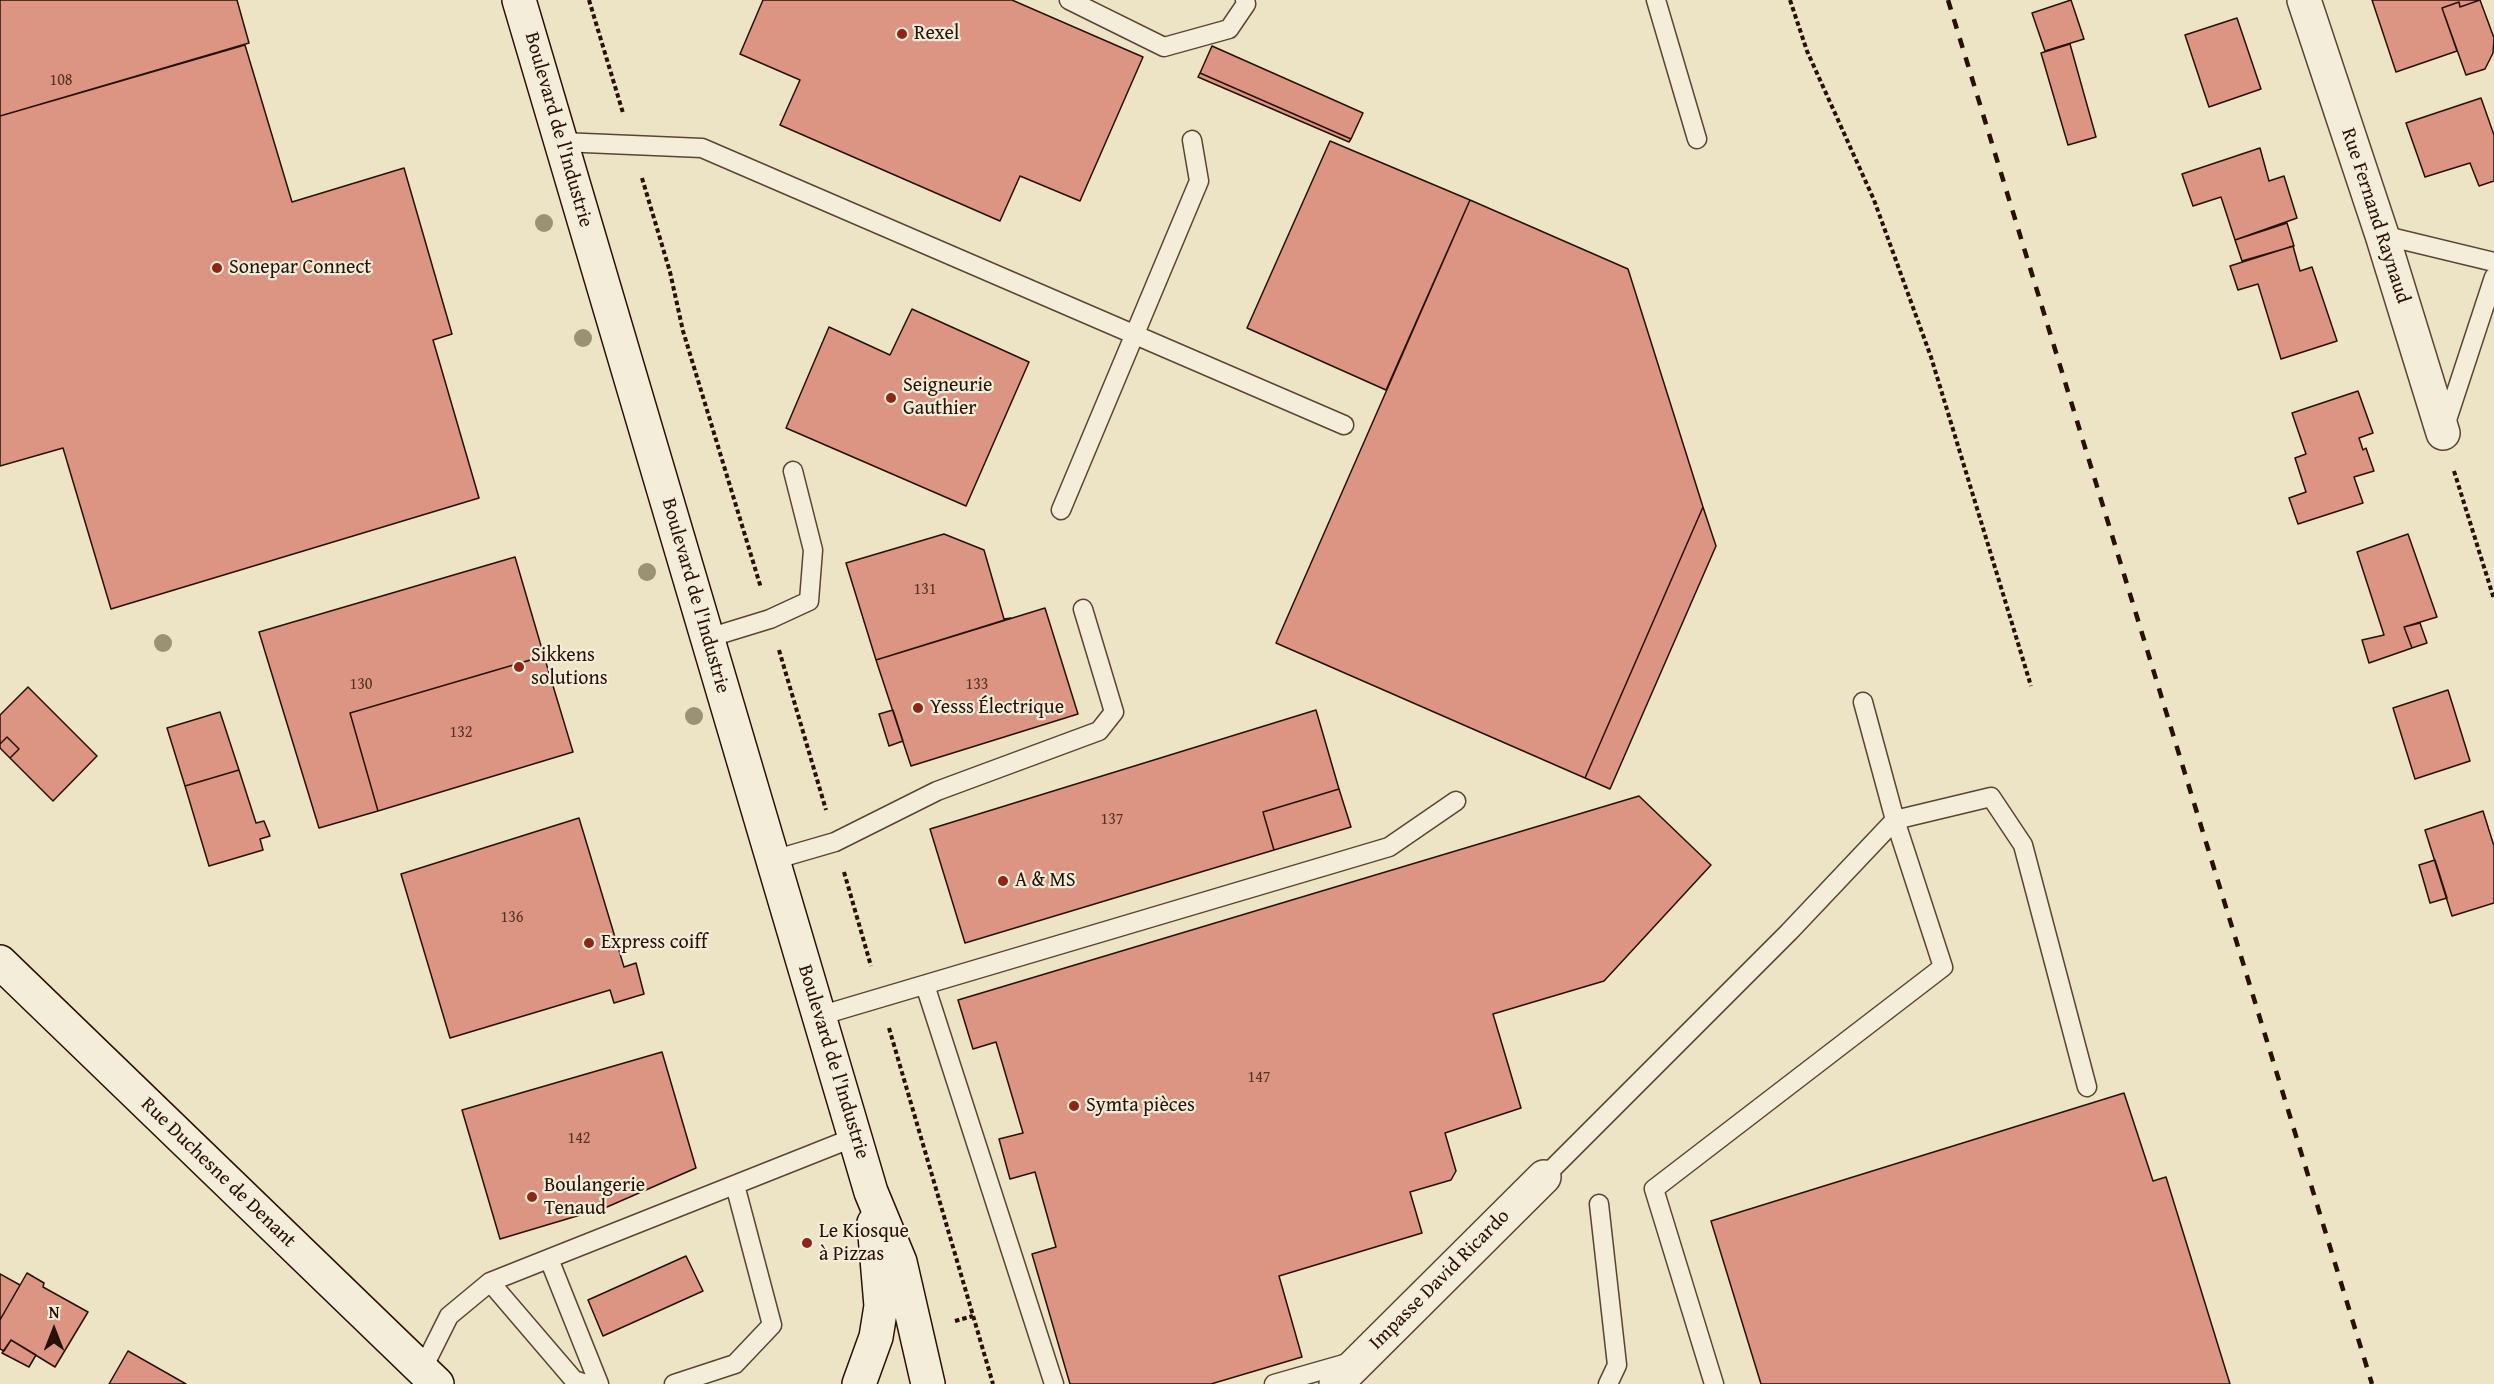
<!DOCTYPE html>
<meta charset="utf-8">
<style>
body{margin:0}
#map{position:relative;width:2494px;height:1384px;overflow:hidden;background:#ece4c4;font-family:"Gentium Book Plus",serif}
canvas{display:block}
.north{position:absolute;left:24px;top:1300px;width:60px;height:60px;-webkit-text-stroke:4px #f3edd9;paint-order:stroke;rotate:0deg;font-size:16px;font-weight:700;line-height:24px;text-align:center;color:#281002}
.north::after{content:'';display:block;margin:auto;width:21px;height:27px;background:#281002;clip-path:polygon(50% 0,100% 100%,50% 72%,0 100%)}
</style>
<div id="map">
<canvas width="2494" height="1384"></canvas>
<div class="north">N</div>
</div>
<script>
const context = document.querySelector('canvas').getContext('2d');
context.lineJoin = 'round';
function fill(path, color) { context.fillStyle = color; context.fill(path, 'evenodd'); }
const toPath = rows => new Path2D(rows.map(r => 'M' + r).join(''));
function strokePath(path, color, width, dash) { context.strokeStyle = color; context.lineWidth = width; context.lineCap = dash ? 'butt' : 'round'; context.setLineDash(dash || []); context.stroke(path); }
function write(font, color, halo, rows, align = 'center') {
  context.font = font + ' "Gentium Book Plus",serif'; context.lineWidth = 4.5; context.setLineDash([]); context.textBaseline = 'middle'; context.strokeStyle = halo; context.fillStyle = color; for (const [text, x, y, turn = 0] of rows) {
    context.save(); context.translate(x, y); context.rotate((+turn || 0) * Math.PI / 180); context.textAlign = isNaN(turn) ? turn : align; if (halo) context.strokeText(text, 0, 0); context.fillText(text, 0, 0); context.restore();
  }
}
const building = toPath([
 [0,0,237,0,249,43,0,116,0,0],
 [763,0,1012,0,1143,57,1080,201,1020,176,1000,221,780,125,800,80,740,54,763,0],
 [2071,0,2084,39,2045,51,2032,13,2071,0],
 [2372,0,2480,0,2460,7,2459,2,2442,8,2457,51,2396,72,2372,0],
 [2480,0,2494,38,2493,53,2485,69,2466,75,2442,8,2459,2,2460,7,2480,0],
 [2237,18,2261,89,2209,107,2185,35,2237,18],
 [2070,44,2096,137,2068,145,2041,53,2070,44],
 [245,45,292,202,404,168,452,334,433,340,479,498,111,609,63,448,0,466,0,116,245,45],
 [1212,46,1363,113,1351,139,1200,73,1212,46],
 [1200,73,1351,139,1349,142,1198,77,1200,73],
 [2481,98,2494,135,2494,181,2479,186,2470,163,2425,177,2406,123,2481,98],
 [1330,141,1470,200,1386,390,1247,328,1330,141],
 [2260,148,2269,181,2284,176,2297,218,2235,240,2221,197,2193,206,2182,174,2260,148],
 [1470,200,1628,269,1703,507,1585,778,1276,643,1470,200],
 [2287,223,2294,246,2242,261,2235,240,2287,223],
 [2293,246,2300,271,2312,267,2337,341,2281,359,2258,284,2238,290,2230,266,2293,246],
 [912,309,1029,362,966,506,786,428,829,327,890,355,912,309],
 [2358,391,2373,433,2359,438,2363,450,2366,448,2374,471,2354,477,2363,503,2298,524,2289,498,2306,492,2295,458,2306,454,2292,413,2358,391],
 [1703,507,1716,546,1610,789,1585,778,1703,507],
 [944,534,984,550,1004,619,1011,618,876,660,846,563,944,534],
 [2408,534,2437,617,2404,627,2412,648,2369,663,2362,640,2384,635,2357,552,2408,534],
 [515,557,544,656,350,713,378,811,319,828,259,632,515,557],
 [1045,608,1078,714,911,766,876,660,1045,608],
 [2420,623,2427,643,2412,648,2404,627,2420,623],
 [544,656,573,752,378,811,350,713,544,656],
 [28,687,97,756,53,801,10,758,19,749,7,737,0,744,0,715,28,687],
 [2448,690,2470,761,2415,779,2393,708,2448,690],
 [893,710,903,741,889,746,879,714,893,710],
 [1316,710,1339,789,1263,812,1274,850,965,943,930,829,1316,710],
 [220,712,239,770,185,786,167,728,220,712],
 [7,737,19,749,10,758,0,748,0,744,7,737],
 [239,770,256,823,264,821,270,836,260,839,263,850,209,866,185,786,239,770],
 [1339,789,1351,827,1274,850,1263,812,1339,789],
 [1639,796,1711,865,1604,981,1493,1014,1521,1108,1445,1133,1456,1171,1451,1180,1410,1192,1422,1233,1279,1276,1302,1357,1211,1384,1070,1384,1032,1254,1056,1247,1035,1172,1010,1179,999,1139,1023,1133,996,1042,973,1049,958,1000,1639,796],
 [2483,811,2494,846,2494,903,2452,916,2425,830,2483,811],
 [579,818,624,967,636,963,644,994,614,1003,610,990,450,1038,401,874,579,818],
 [2435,860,2447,898,2430,903,2419,865,2435,860],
 [662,1052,696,1168,607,1207,500,1239,462,1110,662,1052],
 [2124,1093,2153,1181,2166,1177,2230,1384,1761,1384,1711,1221,2124,1093],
 [686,1256,703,1291,603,1336,588,1300,686,1256],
 [27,1273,44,1283,43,1287,88,1312,55,1367,11,1340,4,1351,0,1349,0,1320,27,1273],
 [0,1274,20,1285,0,1320,0,1274],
 [11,1340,36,1355,29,1367,2,1353,11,1340],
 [128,1351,186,1384,109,1384,128,1351]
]);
const path = toPath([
 [589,0,623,113],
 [1790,0,1807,51,1874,200,1931,357,2031,686],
 [642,178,670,272,683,331,761,588],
 [2454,471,2494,599],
 [779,650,826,810],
 [844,872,871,966],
 [889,1028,993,1384],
 [955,1321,973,1316]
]);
const lane = toPath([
 [1069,0,1164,47,1229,29,1246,4,1245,0],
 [1656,0,1697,139],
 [561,142,702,148,1344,425],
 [2382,235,2494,262],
 [2444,429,2494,277],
 [1061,510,1199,181,1192,140],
 [708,638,770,619,809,601,813,550,793,471],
 [773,860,835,842,937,791,1099,731,1114,712,1083,609],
 [925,985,1054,1384],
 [819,1016,1389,847,1456,801],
 [1544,1177,1789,932,1895,820,1863,702],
 [1599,1204,1617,1365,1608,1384],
 [549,1259,599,1384],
 [490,1282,574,1380,586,1384],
 [422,1370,449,1316,490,1282,855,1137],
 [674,1384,735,1364,772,1325,735,1185],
 [1274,1384,1351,1362],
 [1714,1384,1654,1189,1943,967,1895,820,1991,797,2023,845,2087,1087]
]);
const street = toPath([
 [2304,0,2382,235,2443,433],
 [1336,1384,1544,1177]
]);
const secondary = toPath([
 [519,0,871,1192,900,1262,928,1384],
 [0,962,437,1384],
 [859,1384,876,1337,881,1306,874,1223]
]);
const rail = toPath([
 [1948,0,2372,1384]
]);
const trees = [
 [544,223],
 [583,338],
 [647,572],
 [163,643],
 [694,716]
];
const markers = [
 [902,34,6,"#8f2418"],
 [217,268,6,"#8f2418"],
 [891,398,6,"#8f2418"],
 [519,667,6,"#8f2418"],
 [918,708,6,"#8f2418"],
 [1003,881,6,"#8f2418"],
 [589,943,6,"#8f2418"],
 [1074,1106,6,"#8f2418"],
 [532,1197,6,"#8f2418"],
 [807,1243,6,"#8f2418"]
];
const numberNames = [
 ["108",61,81],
 ["131",925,590],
 ["130",361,685],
 ["133",977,685],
 ["132",461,733],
 ["137",1112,820],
 ["136",512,918],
 ["147",1259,1078],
 ["142",579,1139]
];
const poiNames = [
 ["Rexel",914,34],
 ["Sonepar Connect",229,268],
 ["Seigneurie",903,386],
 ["Gauthier",903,409],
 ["Sikkens",531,656],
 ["solutions",531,679],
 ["Yesss Électrique",930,708],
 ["A & MS",1015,881],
 ["Express coiff",601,943],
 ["Symta pièces",1086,1106],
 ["Boulangerie",544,1186],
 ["Tenaud",544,1209],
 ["Le Kiosque",819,1232],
 ["à Pizzas",819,1255]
];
const streetNames = [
 ["Boulevard de l'Industrie",558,130,74],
 ["Rue Fernand Raynaud",2375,216,72],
 ["Boulevard de l'Industrie",695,596,74],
 ["Boulevard de l'Industrie",833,1062,73],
 ["Rue Duchesne de Denant",218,1173,44],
 ["Impasse David Ricardo",1440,1280,-45]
];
fill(building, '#dc9483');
strokePath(building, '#281002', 1.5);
strokePath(lane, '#594532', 21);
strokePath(street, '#594532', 36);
strokePath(secondary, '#281002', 36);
strokePath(path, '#281002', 4, [4.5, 3]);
strokePath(lane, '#f3edd9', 18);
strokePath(street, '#f3edd9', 33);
strokePath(secondary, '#f3edd9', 33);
strokePath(rail, '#281002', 4.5, [10, 10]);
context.fillStyle = '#9b9276';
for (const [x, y] of trees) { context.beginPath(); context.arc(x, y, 9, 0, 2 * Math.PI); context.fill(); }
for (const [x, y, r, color] of markers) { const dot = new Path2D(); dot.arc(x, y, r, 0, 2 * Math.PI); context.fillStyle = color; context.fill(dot); strokePath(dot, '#f3edd9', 2); }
write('16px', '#553122', null, numberNames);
write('20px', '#281002', '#f3edd9', poiNames, 'left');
write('20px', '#281002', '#f3edd9', streetNames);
</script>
